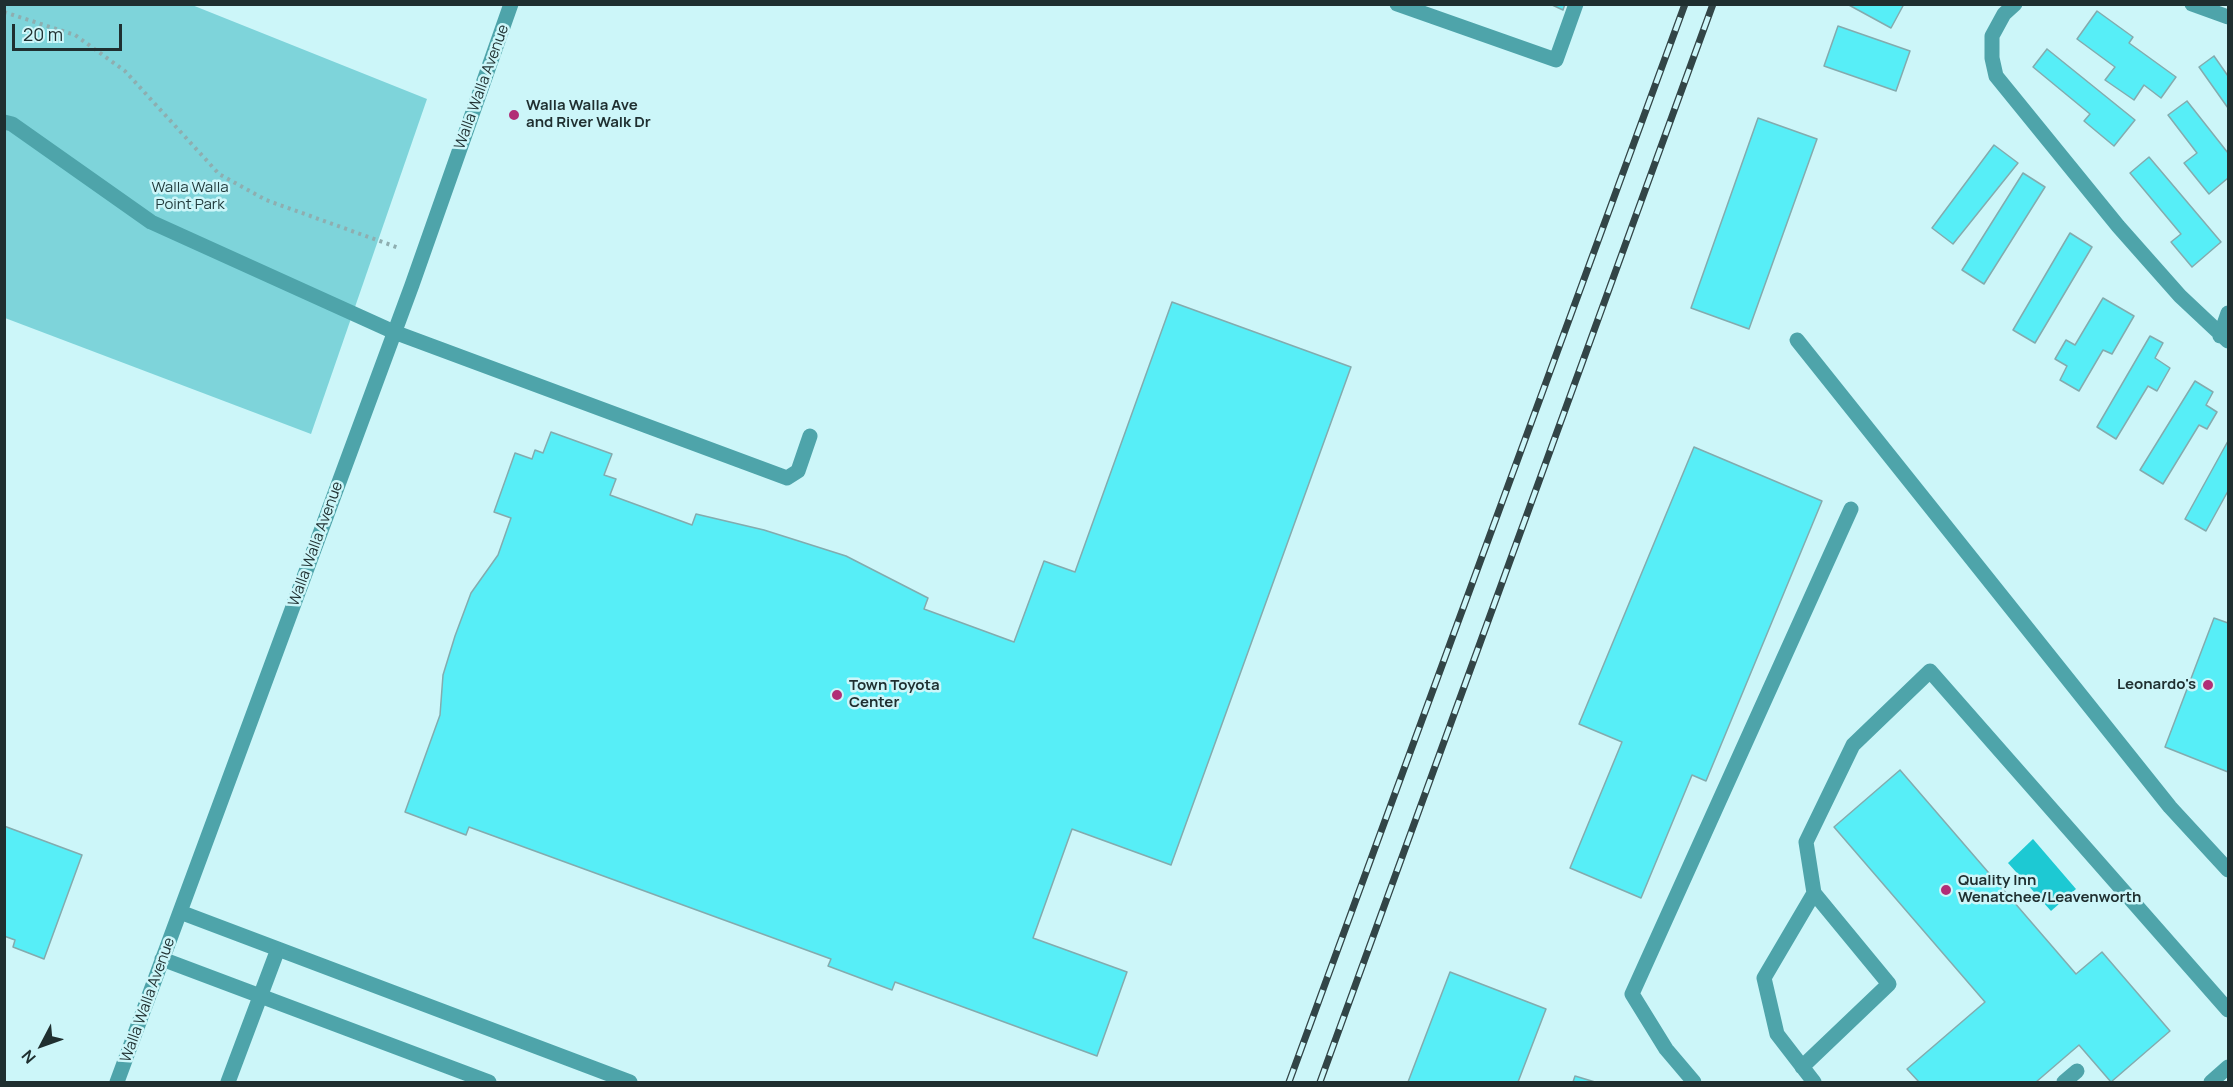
<!DOCTYPE html>
<style>
body{margin:0}
#map{position:relative;width:2233px;height:1087px;overflow:hidden;background:#ccf6f9;font-family:Manrope,sans-serif}
canvas{display:block}
.frame{position:absolute;inset:0;border:6px solid #1f2f30;pointer-events:none}
.north{position:absolute;left:12px;top:1015px;width:60px;height:60px;-webkit-text-stroke:4px #ccf6f9;paint-order:stroke;rotate:229deg;font-size:16px;font-weight:700;line-height:24px;text-align:center;color:#1f2f30}
.north::after{content:'';display:block;margin:auto;width:21px;height:27px;background:#1f2f30;clip-path:polygon(50% 0,100% 100%,50% 72%,0 100%)}
.scale{position:absolute;left:12px;top:24px;width:110px;height:27px;box-sizing:border-box;border:3px solid #1f2f30;border-top:0;padding-left:8px;font-size:18px;line-height:21px;white-space:nowrap;color:#1f2f30;-webkit-text-stroke:4px #ccf6f9;paint-order:stroke}
</style>
<div id="map">
<canvas width="2233" height="1087"></canvas>
<div class="frame"></div>
<div class="north">N</div>
<div class="scale">20 m</div>
</div>
<script>
const context = document.querySelector('canvas').getContext('2d');
context.lineJoin = 'round';
function fill(path, color) { context.fillStyle = color; context.fill(path, 'evenodd'); }
const toPath = rows => new Path2D(rows.map(r => 'M' + r).join(''));
function strokePath(path, color, width, dash) { context.strokeStyle = color; context.lineWidth = width; context.lineCap = dash ? 'butt' : 'round'; context.setLineDash(dash || []); context.stroke(path); }
function write(font, color, halo, rows, align = 'center') {
  context.font = font + ' Manrope,sans-serif'; context.lineWidth = 5; context.setLineDash([]); context.textBaseline = 'middle'; context.strokeStyle = halo; context.fillStyle = color; for (const [text, x, y, turn = 0] of rows) {
    context.save(); context.translate(x, y); context.rotate((+turn || 0) * Math.PI / 180); context.textAlign = isNaN(turn) ? turn : align; if (halo) context.strokeText(text, 0, 0); context.fillText(text, 0, 0); context.restore();
  }
}
const green = toPath([
 [4,5,192,5,427,99,311,434,5,318]
]);
const water = toPath([
 [2033,839,2076,889,2051,911,2008,863]
]);
const building = toPath([
 [1550,4,1565,4,1563,10,1550,4],
 [1847,4,1904,4,1891,28,1847,4],
 [2097,11,2133,37,2129,43,2176,77,2161,98,2144,85,2134,100,2105,80,2115,67,2077,39,2097,11],
 [1838,26,1910,51,1896,91,1824,66,1838,26],
 [2047,49,2135,120,2114,146,2084,121,2090,114,2033,67,2047,49],
 [2214,56,2228,76,2228,108,2199,67,2214,56],
 [2187,101,2228,153,2228,178,2209,194,2184,163,2197,153,2168,115,2187,101],
 [1758,118,1817,139,1749,329,1691,308,1758,118],
 [1994,145,2018,163,1953,244,1932,228,1994,145],
 [2149,157,2221,242,2192,267,2171,242,2181,234,2130,173,2149,157],
 [2023,173,2045,187,1984,284,1962,270,2023,173],
 [2070,233,2092,247,2035,343,2013,330,2070,233],
 [2103,298,2134,316,2112,354,2103,350,2079,391,2060,380,2067,366,2055,359,2066,340,2075,345,2103,298],
 [1172,302,1351,367,1171,865,1072,829,1033,938,1127,972,1097,1056,895,982,892,990,828,966,831,959,469,827,466,835,405,812,440,715,443,675,455,636,471,593,498,555,511,518,494,512,515,453,532,459,535,450,543,453,551,432,612,454,604,475,616,479,610,495,692,525,696,514,764,530,846,556,928,598,924,609,1014,642,1044,561,1075,572,1172,302],
 [2150,336,2163,343,2155,358,2170,368,2157,391,2148,386,2116,439,2097,427,2150,336],
 [2195,381,2213,392,2206,405,2217,412,2207,429,2199,425,2163,484,2140,470,2195,381],
 [2228,441,2228,491,2206,531,2185,519,2228,441],
 [1694,447,1822,501,1706,781,1692,775,1641,898,1570,868,1622,742,1579,724,1694,447],
 [2214,618,2228,623,2228,772,2165,747,2214,618],
 [1900,770,2076,974,2102,952,2170,1031,2111,1082,2079,1045,2036,1082,1919,1082,1907,1069,1985,1002,1834,827,1900,770],
 [4,826,82,855,44,959,13,947,15,940,4,936,4,826],
 [1450,972,1546,1009,1518,1082,1408,1082,1450,972],
 [1575,1076,1595,1082,1573,1082,1575,1076]
]);
const path = toPath([
 [4,12,75,35,125,71,219,174,266,200,399,248]
]);
const minor = toPath([
 [1397,4,1556,60,1576,4],
 [2015,4,2004,14,1992,36,1992,58,1996,76,2118,226,2180,296,2228,341],
 [2192,4,2228,17],
 [4,122,12,124,151,222,394,332,787,478,798,471,810,436],
 [2220,336,2228,313],
 [1797,340,2170,807,2228,870],
 [180,912,630,1082],
 [162,959,489,1082],
 [1802,1067,1889,984,1814,893],
 [117,1082,412,285,511,4],
 [228,1082,278,949],
 [1694,1082,1666,1049,1632,994,1851,509],
 [1814,1082,1777,1034,1764,978,1814,893,1806,842,1853,745,1930,671,2228,1010],
 [2064,1082,2077,1071],
 [2211,1082,2228,1067]
]);
const rail = toPath([
 [1289,1082,1685,4],
 [1320,1082,1713,4]
]);
const markers = [
 [514,115,6,"#b12e76"],
 [2208,685,6,"#b12e76"],
 [837,695,6,"#b12e76"],
 [1946,890,6,"#b12e76"]
];
const streetNames = [
 ["Walla Walla Avenue",482,87,-70],
 ["Walla Walla Avenue",316,544,-70],
 ["Walla Walla Avenue",148,1000,-70]
];
const poiNames = [
 ["Walla Walla Ave",526,106],
 ["and River Walk Dr",526,123],
 ["Leonardo's",2196,685,"right"],
 ["Town Toyota",849,686],
 ["Center",849,703],
 ["Quality Inn",1958,881],
 ["Wenatchee/Leavenworth",1958,898]
];
const parkNames = [
 ["Walla Walla",190,188],
 ["Point Park",190,205]
];
fill(green, '#7ed4da');
fill(water, '#1dc9d3');
fill(building, '#57eef7');
strokePath(building, '#83abae', 1.5);
strokePath(path, '#8eaeb0', 4, [3, 4.5]);
strokePath(minor, '#4ea4aa', 15);
strokePath(rail, '#324547', 7);
strokePath(rail, '#ccf6f9', 4.5, [14]);
for (const [x, y, r, color] of markers) { const dot = new Path2D(); dot.arc(x, y, r, 0, 2 * Math.PI); context.fillStyle = color; context.fill(dot); strokePath(dot, '#ccf6f9', 2); }
write('15px', '#1f2f30', '#ccf6f9', streetNames);
write('bold 15px', '#1f2f30', '#ccf6f9', poiNames, 'left');
write('15px', '#223b3c', '#ccf6f9', parkNames);
</script>
